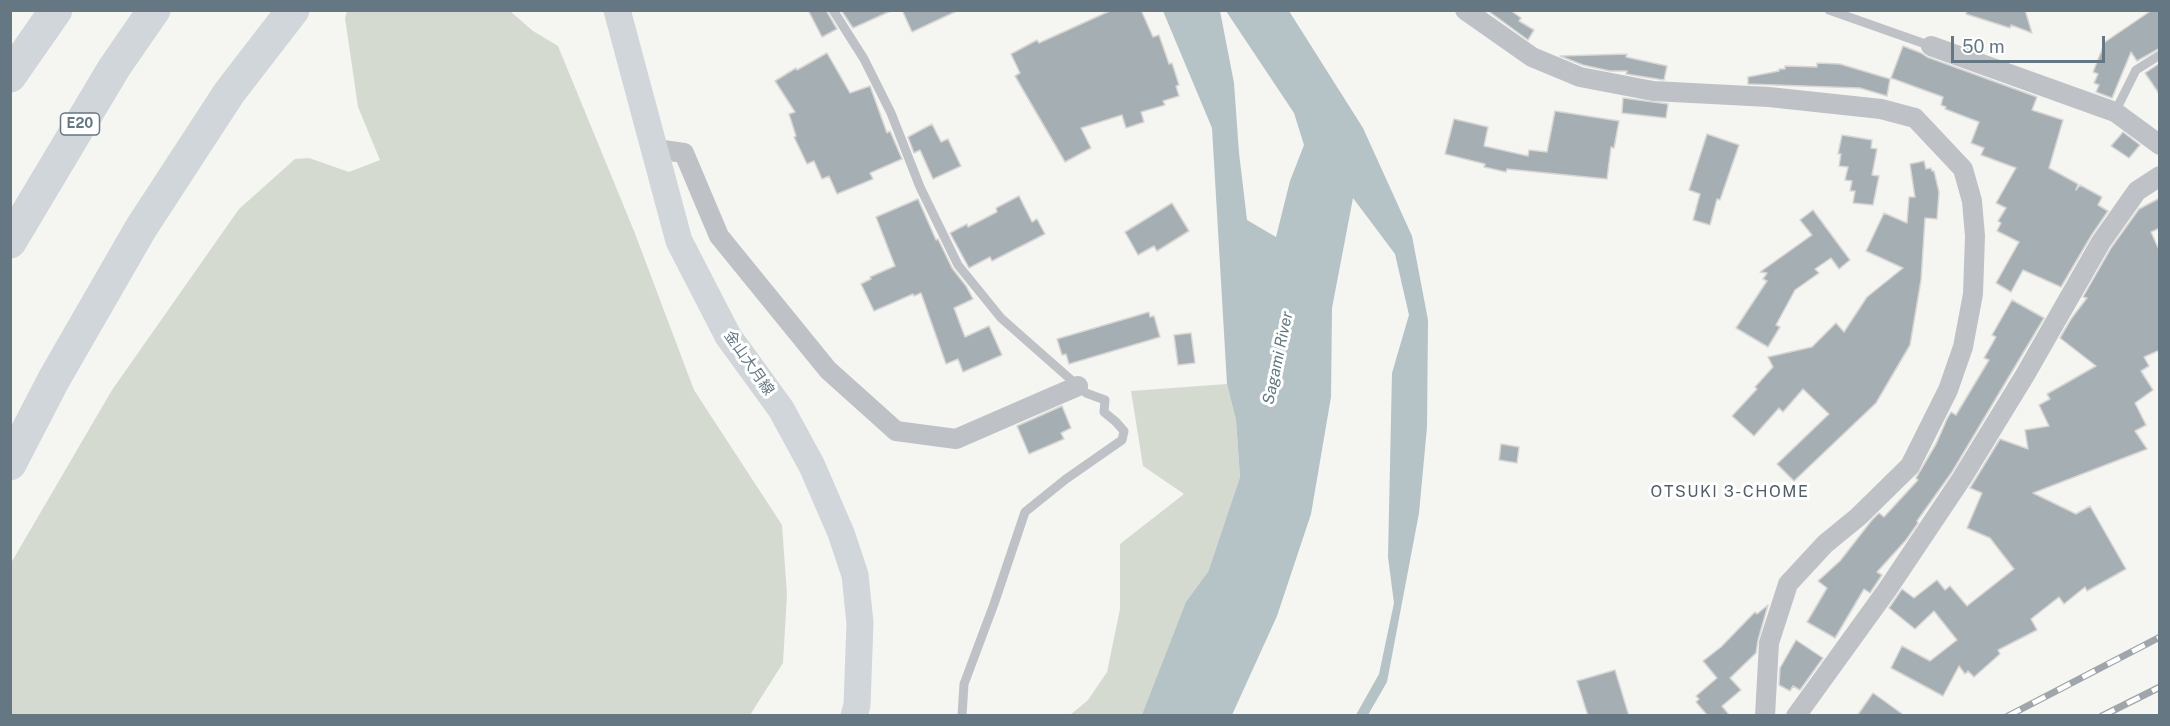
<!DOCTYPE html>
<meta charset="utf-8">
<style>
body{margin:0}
#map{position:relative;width:2170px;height:726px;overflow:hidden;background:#f5f5f2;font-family:"Public Sans",sans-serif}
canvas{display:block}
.frame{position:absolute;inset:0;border:12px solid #647783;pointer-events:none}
.scale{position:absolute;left:1951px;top:36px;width:154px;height:27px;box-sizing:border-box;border:3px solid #647783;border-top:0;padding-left:8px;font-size:18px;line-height:21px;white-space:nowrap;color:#647783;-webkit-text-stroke:4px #fff;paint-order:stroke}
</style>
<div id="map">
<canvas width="2170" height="726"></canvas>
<div class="frame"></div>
<div class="scale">50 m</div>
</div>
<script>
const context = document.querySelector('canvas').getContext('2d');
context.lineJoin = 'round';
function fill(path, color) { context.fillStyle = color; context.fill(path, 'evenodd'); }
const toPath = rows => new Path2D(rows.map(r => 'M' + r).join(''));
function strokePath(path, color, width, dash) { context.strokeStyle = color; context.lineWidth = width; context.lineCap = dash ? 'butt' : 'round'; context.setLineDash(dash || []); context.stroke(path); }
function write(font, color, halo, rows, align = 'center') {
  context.font = font + ' "Public Sans","Noto Sans JP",sans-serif'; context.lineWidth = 6; context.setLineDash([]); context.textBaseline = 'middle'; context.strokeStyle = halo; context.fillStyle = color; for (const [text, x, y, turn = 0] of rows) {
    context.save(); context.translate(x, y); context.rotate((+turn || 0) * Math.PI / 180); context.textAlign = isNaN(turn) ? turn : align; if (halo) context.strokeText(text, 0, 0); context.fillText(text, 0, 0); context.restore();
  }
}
const green = toPath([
 [347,11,510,11,533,31,558,46,634,231,694,390,782,525,787,594,783,663,750,715,11,715,11,563,112,390,239,209,295,159,309,158,349,172,380,160,358,107,345,18],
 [1227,384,1236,420,1240,477,1208,572,1146,715,1069,716,1088,700,1107,672,1120,609,1120,544,1184,494,1143,466,1131,391]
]);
const water = toPath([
 [1163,11,1220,11,1234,83,1239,153,1247,220,1276,237,1290,181,1304,145,1294,113,1226,11,1289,11,1363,128,1412,236,1428,320,1427,427,1419,513,1387,682,1368,715,1356,715,1379,674,1394,603,1388,557,1392,373,1409,315,1395,254,1353,198,1332,308,1331,397,1311,514,1277,616,1232,715,1142,715,1186,602,1208,572,1240,477,1236,420,1227,384,1212,128]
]);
const building = toPath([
 [808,10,826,10,837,29,822,37,808,10],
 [841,10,893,10,853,28,841,10],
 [902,10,959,10,912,32,902,10],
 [1112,10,1141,10,1153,37,1159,35,1169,64,1172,63,1179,85,1176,86,1179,96,1163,101,1165,105,1141,112,1144,122,1126,128,1122,115,1081,128,1091,148,1065,162,1015,76,1020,73,1011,54,1037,40,1039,43,1112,10],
 [1487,10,1510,10,1521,18,1519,21,1534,30,1528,40,1487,10],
 [1967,10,2025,10,2032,33,2011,25,2010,28,1966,14,1967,10],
 [2152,10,2160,10,2160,48,2137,61,2131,52,2112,98,2096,92,2099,85,2094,83,2098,74,2093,72,2105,42,2152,10],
 [1903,46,1921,53,1927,57,2037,97,2032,110,2063,120,2049,168,2078,184,2076,190,2080,185,2102,197,2098,205,2108,211,2091,236,2061,287,2023,270,2011,292,1996,283,2019,242,1997,231,2001,223,1998,221,2006,208,1996,203,2016,168,1981,155,1984,148,1971,143,1979,122,1945,109,1946,107,1941,105,1943,97,1891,78,1903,46],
 [827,53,850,93,870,86,887,133,890,131,902,159,870,173,873,179,837,194,829,176,822,179,814,161,807,164,794,137,796,136,789,114,795,112,775,81,796,68,797,70,827,53],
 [1627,54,1626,57,1667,66,1664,80,1626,74,1627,71,1610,71,1583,65,1560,56,1627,54],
 [1817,63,1840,64,1890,79,1887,96,1860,88,1748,84,1748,77,1779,71,1779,69,1785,69,1785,66,1817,67,1817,63],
 [2160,63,2160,95,2145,73,2160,63],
 [1623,98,1668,104,1666,118,1622,113,1623,98],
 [1555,111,1619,121,1614,148,1611,147,1607,179,1507,169,1506,172,1484,167,1485,164,1445,154,1454,119,1488,127,1484,146,1528,156,1529,150,1547,152,1555,111],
 [932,124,941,142,948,139,961,166,933,179,920,150,914,153,908,137,932,124],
 [2123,132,2140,145,2129,158,2111,146,2123,132],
 [1707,134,1739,145,1720,200,1717,199,1710,225,1693,220,1700,194,1689,190,1707,134],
 [1842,135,1872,140,1871,148,1877,149,1872,175,1879,176,1873,205,1853,203,1855,191,1850,191,1852,181,1845,180,1848,167,1839,166,1841,154,1838,154,1842,135],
 [1924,161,1926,169,1931,168,1932,171,1934,171,1939,192,1937,219,1925,218,1921,280,1910,345,1876,403,1794,481,1777,464,1829,414,1803,389,1783,412,1779,408,1754,436,1732,416,1757,389,1755,387,1773,367,1768,357,1812,347,1836,323,1844,332,1867,297,1903,268,1866,251,1884,213,1907,223,1909,197,1915,197,1910,164,1924,161],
 [1019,196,1032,222,1037,219,1045,234,992,261,990,257,969,268,950,233,967,224,968,227,997,212,996,208,1019,196],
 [2160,198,2160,228,2151,232,2160,252,2160,350,2144,357,2149,366,2141,371,2153,390,2135,403,2146,425,2135,431,2147,449,2033,493,2076,514,2090,506,2126,569,2087,591,2085,587,2064,604,2059,597,2031,619,2037,630,1998,650,2000,654,1974,677,1968,671,1965,674,1959,666,1943,696,1891,668,1902,646,1930,661,1957,640,1934,611,1915,629,1889,608,1902,589,1914,598,1937,580,1945,590,1950,586,1967,606,2014,569,1990,538,1967,528,1982,493,1970,488,2000,439,2028,449,2025,430,2049,426,2039,405,2050,399,2047,394,2096,366,2060,338,2071,319,2087,298,2083,297,2111,248,2139,209,2160,198],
 [918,199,936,240,938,239,952,268,966,286,973,299,954,308,965,337,989,326,1002,355,963,372,958,359,946,364,921,293,914,296,913,294,874,311,861,284,871,279,870,277,895,266,876,217,918,199],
 [1172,203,1189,231,1157,251,1154,246,1138,255,1125,232,1172,203],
 [1813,210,1850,260,1839,269,1831,258,1815,269,1819,273,1795,290,1776,325,1780,327,1768,347,1736,328,1767,281,1763,279,1767,273,1760,272,1812,235,1800,220,1813,210],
 [2012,300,2044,318,1952,472,1917,521,1918,523,1906,540,1877,572,1882,575,1870,593,1864,589,1835,638,1807,622,1827,588,1818,581,1840,561,1872,520,1879,513,1884,517,1918,480,1916,478,1936,444,1947,419,1951,412,1956,415,1989,360,1984,358,1996,337,1992,335,2012,300],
 [1149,312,1150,317,1154,316,1160,337,1069,364,1066,354,1062,355,1057,339,1149,312],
 [1191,333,1195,363,1178,365,1174,335,1191,333],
 [1062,406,1071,428,1061,433,1064,439,1029,454,1017,426,1062,406],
 [1501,444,1519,447,1517,463,1499,460,1501,444],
 [1768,605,1758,640,1756,653,1730,678,1741,690,1722,706,1730,716,1708,716,1696,702,1699,699,1696,696,1717,678,1703,661,1721,647,1755,612,1757,614,1768,605],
 [1796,640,1823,658,1800,690,1793,686,1790,691,1779,685,1780,668,1796,640],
 [1615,670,1629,716,1588,716,1577,681,1615,670],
 [1873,693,1883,700,1905,716,1857,716,1873,693]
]);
const service = toPath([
 [833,10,864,59,891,113,920,187,958,265,1001,318,1086,393,1105,400,1104,412,1116,422,1124,431,1122,440,1066,479,1025,512,994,604,964,684,962,716],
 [1829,10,1931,46],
 [2115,112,2136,70,2160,55]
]);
const minor = toPath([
 [1465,10,1532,57,1580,77,1653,91,1769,97,1881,109,1915,118,1963,169,1972,201,1975,236,1973,294,1963,347,1948,390,1910,466,1858,517,1825,544,1788,584,1769,643,1765,716],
 [1931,46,2115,112,2160,145],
 [656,149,684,153,719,236,828,370,896,431,956,439,1078,386],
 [1796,716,1887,590,1962,478,2025,375,2101,242,2137,191,2160,176]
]);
const secondary = toPath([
 [617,10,679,241,728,336,781,409,812,466,841,533,855,575,860,623,857,705,854,716]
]);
const motorway = toPath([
 [10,76,56,10],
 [10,242,114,68,154,10],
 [10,464,54,379,141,228,229,93,293,10]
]);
const rail = toPath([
 [2008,716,2160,637],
 [2102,716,2160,687]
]);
const shields = [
 [80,124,39]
];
const shieldNames = [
 ["E20",80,124]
];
const streetNames = [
 ["金山大月線",749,363,55]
];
const waterNames = [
 ["Sagami River",1278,358,-78]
];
const neighbourhoodNames = [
 ["OTSUKI 3-CHOME",1730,492]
];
fill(green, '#d5dad1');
fill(water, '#b5c2c6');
fill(building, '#a5aeb3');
strokePath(building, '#d7d6d4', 1.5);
strokePath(service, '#bec2c6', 9);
strokePath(minor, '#bec2c6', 20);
strokePath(secondary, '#d1d6da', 27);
strokePath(motorway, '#d1d6da', 33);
strokePath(rail, '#9fa6ab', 7);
strokePath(rail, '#fff', 4.5, [14]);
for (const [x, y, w] of shields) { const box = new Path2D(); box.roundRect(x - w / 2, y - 11, w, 22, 4.5); context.fillStyle = '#fff'; context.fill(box); strokePath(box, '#647783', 1.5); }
write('bold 14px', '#647783', null, shieldNames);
write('15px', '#647783', '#fff', streetNames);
write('italic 16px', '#60787f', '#fff', waterNames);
context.letterSpacing = '1.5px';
write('16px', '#525f68', '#fff', neighbourhoodNames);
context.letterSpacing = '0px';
</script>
